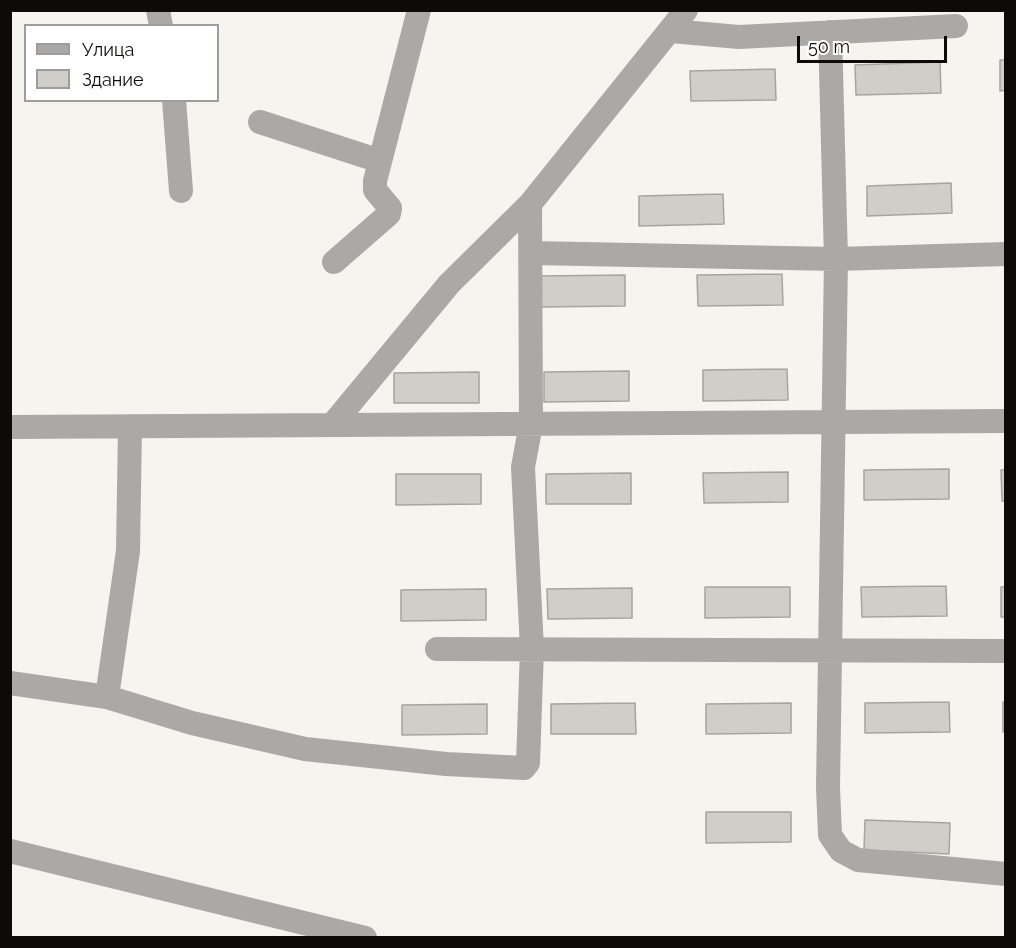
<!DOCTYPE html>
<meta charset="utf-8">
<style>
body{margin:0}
#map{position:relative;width:1016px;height:948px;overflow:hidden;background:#f7f3ef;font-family:Raleway,sans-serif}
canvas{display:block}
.frame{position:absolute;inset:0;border:12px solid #0d0b0a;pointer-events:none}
.legend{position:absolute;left:24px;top:24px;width:195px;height:78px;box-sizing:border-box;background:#fff;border:2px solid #9e9d9d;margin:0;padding:8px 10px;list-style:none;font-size:18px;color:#0d0b0a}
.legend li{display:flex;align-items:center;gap:12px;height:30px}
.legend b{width:30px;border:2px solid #9e9d9d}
.scale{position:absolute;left:797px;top:36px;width:150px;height:27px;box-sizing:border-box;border:3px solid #0d0b0a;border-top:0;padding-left:8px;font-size:18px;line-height:21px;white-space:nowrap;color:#0d0b0a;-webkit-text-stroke:4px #fff;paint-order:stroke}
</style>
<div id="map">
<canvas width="1016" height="948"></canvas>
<div class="frame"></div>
<ul class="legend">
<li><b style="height:8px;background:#aba9a7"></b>Улица</li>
<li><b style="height:16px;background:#d1cdc9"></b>Здание</li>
</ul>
<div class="scale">50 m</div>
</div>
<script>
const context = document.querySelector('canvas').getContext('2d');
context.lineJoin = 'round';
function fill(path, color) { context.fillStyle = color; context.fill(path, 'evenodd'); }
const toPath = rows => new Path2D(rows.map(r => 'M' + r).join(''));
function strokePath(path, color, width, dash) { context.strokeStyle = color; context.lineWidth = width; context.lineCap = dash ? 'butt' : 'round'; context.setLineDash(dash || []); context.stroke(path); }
const building = toPath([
 [1000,60,1006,60,1006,90,1000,91,1000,60],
 [940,62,941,93,856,95,855,65,940,62],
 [775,69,776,100,691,101,690,71,775,69],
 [951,183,952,213,867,216,867,186,951,183],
 [723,194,724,224,639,226,639,196,723,194],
 [782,274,783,305,698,306,697,275,782,274],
 [625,275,625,306,540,307,540,276,625,275],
 [787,369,788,400,703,401,703,370,787,369],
 [629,371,629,401,544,402,544,372,629,371],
 [479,372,479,403,394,403,394,373,479,372],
 [949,469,949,499,864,500,864,470,949,469],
 [1001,470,1006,470,1006,501,1002,501,1001,470],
 [788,472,788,502,704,503,703,473,788,472],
 [631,473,631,504,546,504,546,474,631,473],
 [396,474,481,474,481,504,396,505,396,474],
 [946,586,947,616,862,617,861,587,946,586],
 [705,587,790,587,790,617,705,618,705,587],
 [1001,587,1006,587,1006,617,1001,617,1001,587],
 [632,588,632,618,548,619,547,589,632,588],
 [486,589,486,620,401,621,401,590,486,589],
 [949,702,950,732,865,733,865,703,949,702],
 [1003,702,1006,702,1006,732,1003,732,1003,702],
 [635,703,636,734,551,734,551,704,635,703],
 [791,703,791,733,706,734,706,704,791,703],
 [487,704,487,734,402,735,402,705,487,704],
 [706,812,791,812,791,842,706,843,706,812],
 [865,820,950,823,949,854,864,850,865,820]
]);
const minor = toPath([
 [158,10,161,26],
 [671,31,739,37,956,26],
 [830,32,836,259,828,788,830,835,841,851,858,860,1006,874],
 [174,100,181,191],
 [260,122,380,161],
 [531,253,836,259,1006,254],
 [334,262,389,214,390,208,375,190,375,181,419,10],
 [333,424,449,284,530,204],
 [10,427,1006,421],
 [437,649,1006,651],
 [10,683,107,697,128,551,130,428],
 [107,697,192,723,305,749,446,764,524,768,528,763,532,649,523,467,531,424,530,204,686,10],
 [10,851,365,938]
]);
fill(building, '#d1cdc9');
strokePath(building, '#a7a4a0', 1.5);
strokePath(minor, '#aba9a7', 24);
</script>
